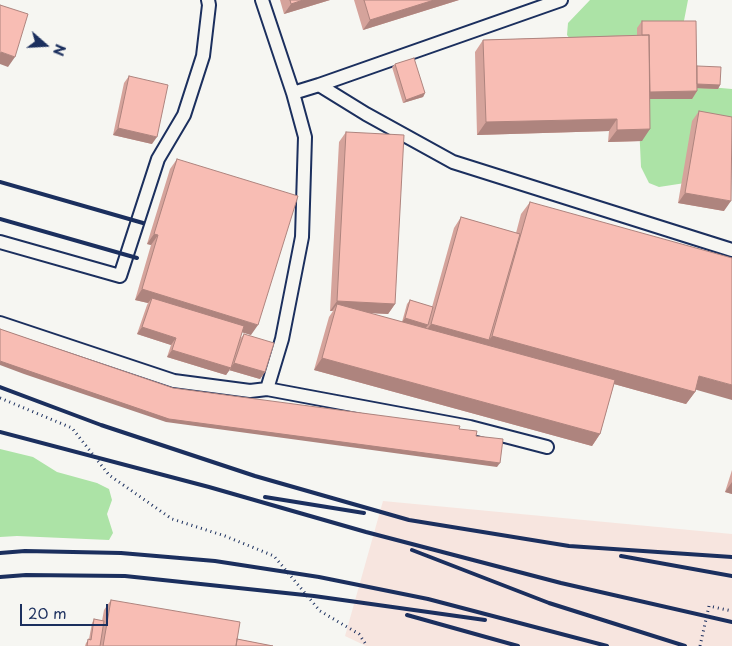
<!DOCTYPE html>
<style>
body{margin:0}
#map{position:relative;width:732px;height:646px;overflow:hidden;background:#f6f6f2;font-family:"Playpen Sans",sans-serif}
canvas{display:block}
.north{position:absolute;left:20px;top:20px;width:50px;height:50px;-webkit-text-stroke:4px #f6f6f2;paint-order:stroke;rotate:109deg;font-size:14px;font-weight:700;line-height:20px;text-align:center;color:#1b2f5e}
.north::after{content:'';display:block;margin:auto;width:18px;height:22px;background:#1b2f5e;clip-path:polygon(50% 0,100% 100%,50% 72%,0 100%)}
.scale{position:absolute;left:20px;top:604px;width:88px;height:22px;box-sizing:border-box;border:2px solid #1b2f5e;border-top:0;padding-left:6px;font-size:15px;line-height:18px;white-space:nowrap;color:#1b2f5e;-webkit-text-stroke:4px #f6f6f2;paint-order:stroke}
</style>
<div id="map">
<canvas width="732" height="646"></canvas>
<div class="north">N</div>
<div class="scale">20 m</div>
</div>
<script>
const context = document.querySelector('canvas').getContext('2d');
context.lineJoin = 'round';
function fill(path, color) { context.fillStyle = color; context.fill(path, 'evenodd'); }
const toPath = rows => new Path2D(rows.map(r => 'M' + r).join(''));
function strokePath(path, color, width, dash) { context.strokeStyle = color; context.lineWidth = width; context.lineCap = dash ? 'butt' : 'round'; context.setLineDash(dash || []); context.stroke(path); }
const built = toPath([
 [383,501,732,534,732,646,366,646,345,636]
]);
const green = toPath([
 [590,0,688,0,682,31,682,64,710,87,732,89,732,123,685,183,659,187,649,183,641,167,639,124,567,35,568,23],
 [0,449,33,457,57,472,97,483,109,489,112,500,107,514,113,533,109,540,17,536,0,537]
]);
const path = toPath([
 [0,398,72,428,109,475,172,519,225,536,274,556,320,611,359,634,367,646],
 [700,646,709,606,732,611]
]);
const lane = toPath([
 [262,0,293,93,319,85,366,114,453,162,732,250],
 [319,85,561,0],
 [0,242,120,276,158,159,184,115,203,56,209,5,208,0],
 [0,323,174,381,250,391,267,389,282,339,302,237,305,137,293,93],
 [267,389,470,427,547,447]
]);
const rail = toPath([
 [0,182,143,223],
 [0,219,137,258],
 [0,387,101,425,255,476,409,520,569,546,732,557],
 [0,432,209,487,366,532,561,583,732,622],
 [265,497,364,513],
 [412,550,549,603,685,646],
 [0,553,25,551,121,553,215,561,319,577,428,599,607,646],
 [621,556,732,576],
 [0,577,26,575,125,576,314,596,485,620],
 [407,615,518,646]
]);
const wall = toPath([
 [280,0,330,0,284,14],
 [354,0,459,0,363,30],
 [642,21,720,85,718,89,697,88,697,91,692,99,650,99,642,141,608,142,609,131,477,135,475,52,483,40,637,35,637,28],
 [395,64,425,93,423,97,403,103,392,67],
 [129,76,152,144,113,135,124,83],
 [699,111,724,211,678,203,692,121],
 [346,132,395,304,388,314,369,313,402,322,407,304,410,300,432,307,454,228,461,217,516,233,521,214,530,202,695,390,695,392,686,404,614,384,600,434,592,446,314,370,329,317,333,311,330,311,339,142],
 [177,159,251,335,242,332,240,339,244,334,265,372,260,379,229,370,230,369,226,375,167,357,171,345,137,334,147,305,148,303,135,300,151,245,147,244,170,169],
 [732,470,732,494,725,492],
 [111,600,237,639,273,646,85,646,86,643,89,639,92,623,94,619,102,621,104,610]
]);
const shadedWall = toPath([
 [303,0,330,0,284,14,291,4],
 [434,0,459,0,363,30,370,20],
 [1,52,15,57,8,67,0,64,0,54],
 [696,84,720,85,718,89,694,88],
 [697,91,692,99,641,99,646,92],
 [425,93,423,97,403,103,406,100],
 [617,119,609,131,477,135,486,122],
 [118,128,157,137,152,144,113,135],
 [650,129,642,141,608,142,617,130],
 [685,193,731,201,724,211,678,203],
 [154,234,158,235,151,245,147,244],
 [142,289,258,325,251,335,150,304,152,298,148,303,135,300],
 [337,301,395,304,388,314,335,311,337,304,332,311,330,311],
 [405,318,428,325,425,329,402,322],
 [431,324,489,340,492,336,695,392,686,404,484,348,424,334],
 [142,327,176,338,171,345,137,334],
 [172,350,231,368,226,375,167,357],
 [322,358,600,434,592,446,314,370],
 [0,361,500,463,497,467,166,422,24,374,0,365],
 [234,363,265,372,260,379,229,370],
 [699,376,732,385,732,400,690,388],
 [732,482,732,494,725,492]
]);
const building = toPath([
 [290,0,303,0,291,4,290,0],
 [364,0,434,0,370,20,364,0],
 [0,5,28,14,15,57,1,52,0,56,0,5],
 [642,21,696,21,697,91,650,92,649,35,642,35,642,21],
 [649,35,650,129,617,130,617,119,486,122,483,40,649,35],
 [414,58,425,93,406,100,395,64,414,58],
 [697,66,721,67,720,85,697,84,697,66],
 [129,76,168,85,157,137,118,128,129,76],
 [699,111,732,117,731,201,685,193,699,111],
 [346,132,404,135,395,304,337,301,346,132],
 [177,159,298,196,258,325,142,289,158,235,154,234,177,159],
 [530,202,732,258,732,385,699,376,695,392,492,336,530,202],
 [461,217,520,234,489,340,431,324,461,217],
 [152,298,244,326,231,368,172,350,176,338,142,327,152,298],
 [410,300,433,307,428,325,405,318,410,300],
 [337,304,615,380,600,434,322,358,337,304],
 [0,329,38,342,173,388,460,426,459,429,477,431,476,436,503,439,500,463,169,419,26,370,0,361,0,329],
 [244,334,274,343,265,372,234,363,244,334],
 [111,600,240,622,236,646,103,646,111,600],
 [94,619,104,621,100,646,87,646,88,639,91,640,94,619],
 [237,639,273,646,236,646,237,639]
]);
fill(built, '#f7e5df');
fill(green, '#ace3a6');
strokePath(lane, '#1b2f5e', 16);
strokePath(path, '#1b2f5e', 3, [1, 4]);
strokePath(lane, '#f6f6f2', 12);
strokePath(rail, '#1b2f5e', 4);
fill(wall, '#d5a39b');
fill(shadedWall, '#ae847e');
fill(building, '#f8bdb4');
strokePath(building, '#ae847e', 1);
</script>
